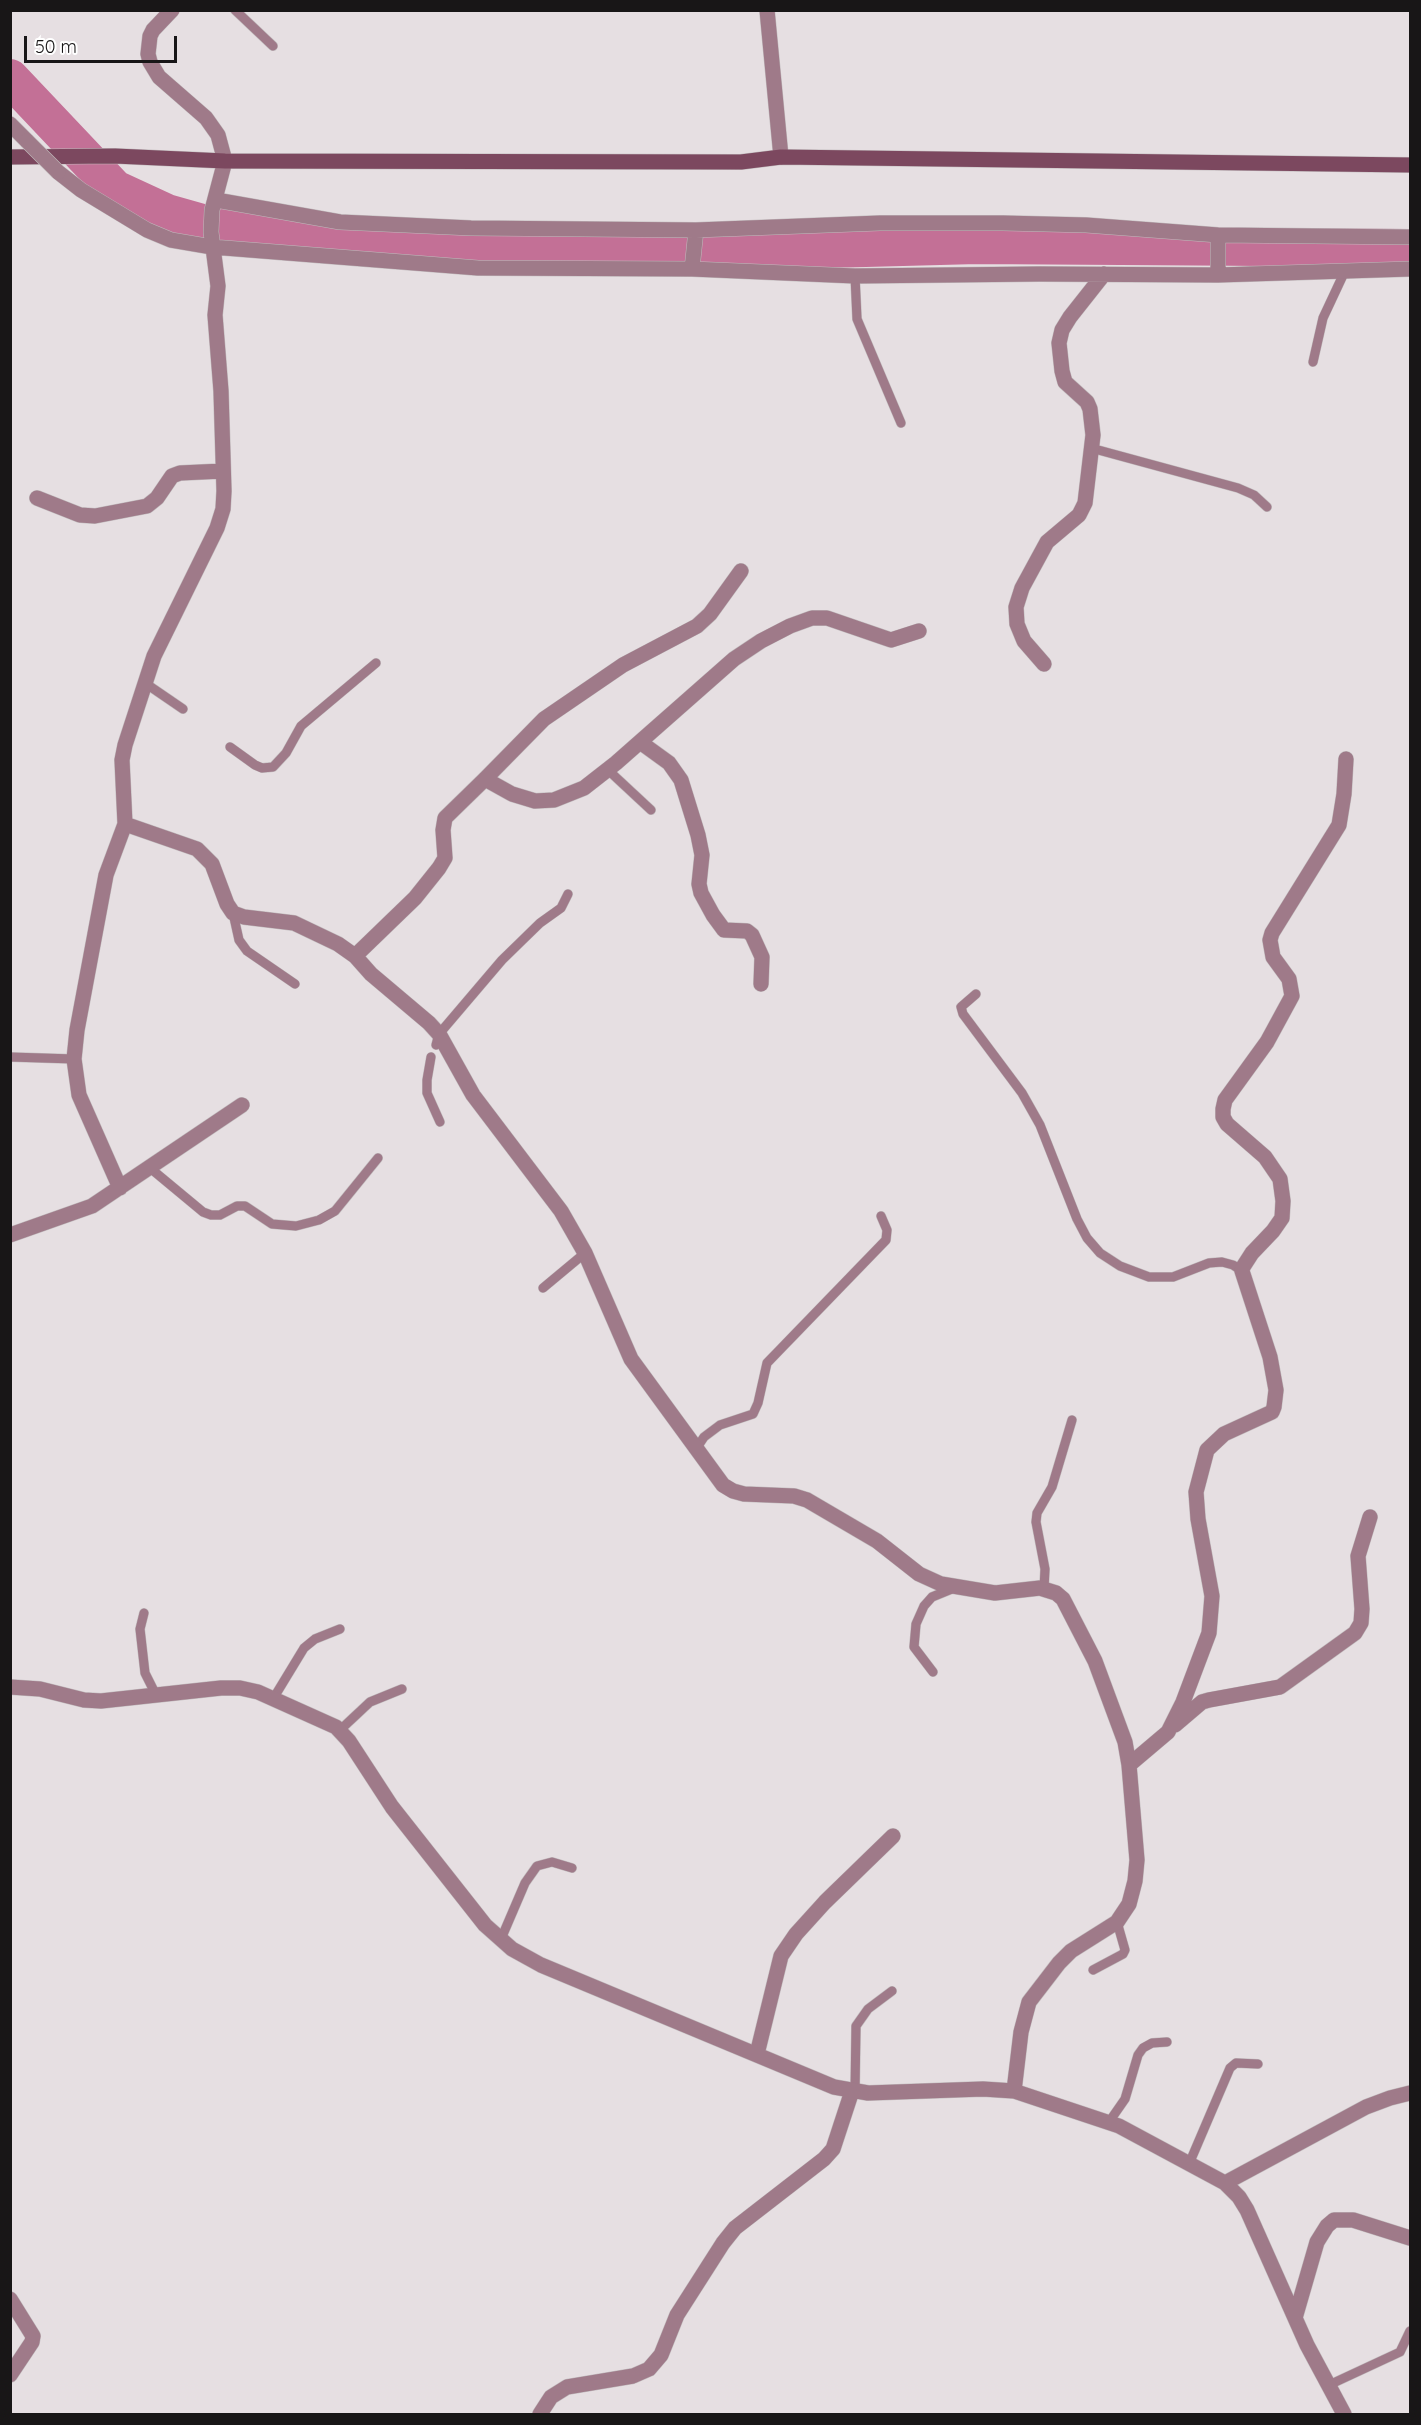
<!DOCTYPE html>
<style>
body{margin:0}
#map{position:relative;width:1421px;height:2425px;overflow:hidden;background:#e6dfe2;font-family:Quicksand,sans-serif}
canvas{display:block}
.frame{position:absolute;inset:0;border:12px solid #181617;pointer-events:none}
.scale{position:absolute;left:24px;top:36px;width:153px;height:27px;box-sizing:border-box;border:3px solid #181617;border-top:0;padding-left:8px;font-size:18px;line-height:21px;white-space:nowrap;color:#181617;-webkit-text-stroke:4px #fff;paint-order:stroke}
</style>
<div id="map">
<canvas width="1421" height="2425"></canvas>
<div class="frame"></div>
<div class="scale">50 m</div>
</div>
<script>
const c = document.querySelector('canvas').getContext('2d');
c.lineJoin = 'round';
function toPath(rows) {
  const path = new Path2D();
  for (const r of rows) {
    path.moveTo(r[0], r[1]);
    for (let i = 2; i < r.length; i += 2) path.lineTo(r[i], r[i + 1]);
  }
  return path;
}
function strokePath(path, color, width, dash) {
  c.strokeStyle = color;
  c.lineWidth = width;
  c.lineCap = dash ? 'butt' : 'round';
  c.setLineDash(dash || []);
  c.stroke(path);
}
strokePath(toPath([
 [10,78,115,189,167,213,213,226,470,253,754,251,977,245,1410,248]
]), '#c37096', 38);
const lane = toPath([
 [235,10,273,46],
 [855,276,857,319,901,423],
 [1313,362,1323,318,1345,271],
 [1091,448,1238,488,1254,495,1267,507],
 [145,683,183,709],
 [230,747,255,765,262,768,273,767,286,753,301,726,376,663],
 [608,770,651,810],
 [233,913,239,940,247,951,295,984],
 [976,994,961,1007,963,1014,1022,1093,1040,1125,1077,1219,1087,1238,1100,1253,1120,1266,1149,1277,1173,1277,1209,1263,1222,1262,1233,1265,1242,1271],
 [436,1045,439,1034,502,960,540,923,561,908,568,894],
 [10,1057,74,1059],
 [431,1057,427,1080,427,1093,440,1122],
 [150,1168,203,1212,211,1215,220,1215,237,1206,245,1206,272,1224,296,1226,319,1220,335,1211,378,1158],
 [543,1288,585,1253],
 [696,1449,704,1437,720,1425,753,1414,758,1403,767,1363,886,1240,887,1230,881,1216],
 [1044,1589,1045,1569,1036,1522,1037,1513,1052,1487,1072,1420],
 [144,1613,140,1629,145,1673,156,1695],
 [933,1672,914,1647,916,1624,924,1606,932,1597,954,1588],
 [273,1699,304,1648,315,1639,340,1629],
 [339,1731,370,1702,402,1689],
 [501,1939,525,1883,537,1866,552,1862,572,1868],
 [1093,1970,1123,1954,1125,1950,1117,1922],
 [855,2092,856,2026,868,2009,892,1991],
 [1109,2122,1125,2099,1138,2055,1143,2048,1152,2043,1167,2042],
 [1189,2164,1230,2068,1236,2063,1258,2064],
 [1329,2385,1400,2352,1410,2331]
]);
const street = toPath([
 [767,10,781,157],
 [10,124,27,141],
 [58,172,81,190,147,230,171,240,212,247,478,268,692,269,855,276,1039,274,1218,275,1410,269],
 [216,200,340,222,471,228,696,230,880,223,1003,223,1086,225,1218,235,1410,237],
 [1218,235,1218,275],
 [692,269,696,230],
 [37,498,80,515,95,516,147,506,157,498,172,476,180,473,223,471],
 [1044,664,1024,641,1017,624,1016,607,1022,588,1047,542,1079,515,1085,503,1093,435,1090,409,1087,402,1065,382,1062,371,1059,343,1062,330,1070,317,1104,274],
 [640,742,669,763,681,780,698,835,702,855,699,884,701,893,713,915,724,930,747,931,752,935,762,957,761,984],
 [485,779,512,794,535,801,554,800,584,788,616,763,734,659,761,641,790,626,812,618,827,618,891,640,919,631],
 [125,824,197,849,212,864,227,904,233,913,244,917,294,923,338,944,355,956,371,974,429,1023,439,1034,473,1095,561,1211,585,1253,631,1359,723,1485,733,1491,744,1494,794,1496,807,1500,877,1541,919,1574,941,1584,995,1593,1040,1588,1056,1593,1063,1599,1095,1661,1125,1742,1129,1765,1137,1860,1135,1881,1129,1904,1117,1922,1071,1951,1059,1963,1029,2002,1021,2032,1014,2091],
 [355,956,415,898,439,868,445,858,443,830,445,818,485,779,544,719,623,665,697,626,710,614,741,571],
 [120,1188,79,1095,74,1059,77,1030,106,875,125,824,122,760,125,745,154,656,217,528,223,509,224,491,221,391,215,315,218,286,211,232,212,210,225,161,218,135,206,118,159,77,150,62,148,54,150,36,153,30,172,10],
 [10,1235,92,1206,242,1105],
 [10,1687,40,1689,84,1700,101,1701,221,1688,240,1688,258,1692,336,1727,349,1741,392,1807,485,1925,512,1949,541,1965,834,2087,868,2093,983,2089,1014,2091,1119,2126,1225,2183,1239,2197,1247,2210,1307,2345,1344,2414],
 [1175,1725,1202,1702,1209,1700,1280,1687,1355,1633,1361,1623,1362,1609,1358,1556,1370,1517],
 [1129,1765,1168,1732,1183,1702,1209,1633,1212,1596,1198,1519,1196,1492,1207,1450,1224,1434,1272,1412,1274,1407,1276,1390,1270,1357,1242,1271,1243,1267,1252,1253,1273,1231,1282,1218,1283,1201,1280,1179,1265,1157,1227,1124,1223,1117,1223,1109,1225,1100,1267,1042,1292,996,1289,979,1273,957,1270,940,1272,933,1339,825,1344,794,1346,759],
 [757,2054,781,1956,796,1934,825,1902,893,1836],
 [1225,2183,1366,2107,1390,2098,1410,2093],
 [10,2299,33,2336,32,2342,10,2375],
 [1295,2318,1317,2242,1327,2226,1334,2220,1353,2220,1410,2238],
 [540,2414,551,2397,567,2387,633,2376,649,2369,661,2355,677,2315,723,2243,735,2228,824,2159,833,2149,852,2091]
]);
const secondary = toPath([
 [10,157,115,156,225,161,741,162,781,157,1410,165]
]);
strokePath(lane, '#c1bbbd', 10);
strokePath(street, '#c1bbbd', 16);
strokePath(secondary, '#c1bbbd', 16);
strokePath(lane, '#9f7a89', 9);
strokePath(street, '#9f7a89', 15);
strokePath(secondary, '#7c485f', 15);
const streetBridge = toPath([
 [27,141,58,172]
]);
strokePath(streetBridge, '#c1bbbd', 16, []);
strokePath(streetBridge, '#9f7a89', 15);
</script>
